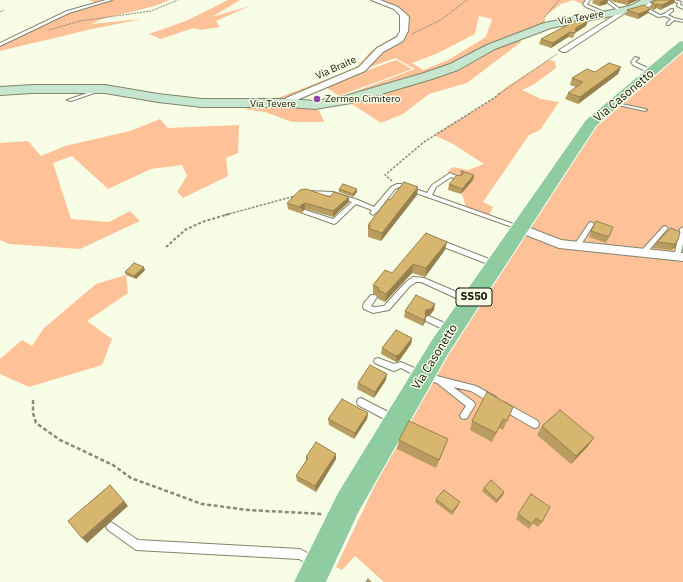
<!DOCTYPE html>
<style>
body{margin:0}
canvas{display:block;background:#f8fee5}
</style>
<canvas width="683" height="582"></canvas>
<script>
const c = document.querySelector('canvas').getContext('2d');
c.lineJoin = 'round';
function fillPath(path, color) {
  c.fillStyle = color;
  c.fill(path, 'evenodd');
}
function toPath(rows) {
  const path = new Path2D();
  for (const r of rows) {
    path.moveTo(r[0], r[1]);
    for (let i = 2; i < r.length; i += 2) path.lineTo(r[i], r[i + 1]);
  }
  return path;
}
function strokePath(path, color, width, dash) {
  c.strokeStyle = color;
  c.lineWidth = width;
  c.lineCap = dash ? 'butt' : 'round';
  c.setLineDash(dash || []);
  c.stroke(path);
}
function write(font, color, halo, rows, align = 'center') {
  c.font = font + ' "IBM Plex Sans",sans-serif';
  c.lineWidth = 3;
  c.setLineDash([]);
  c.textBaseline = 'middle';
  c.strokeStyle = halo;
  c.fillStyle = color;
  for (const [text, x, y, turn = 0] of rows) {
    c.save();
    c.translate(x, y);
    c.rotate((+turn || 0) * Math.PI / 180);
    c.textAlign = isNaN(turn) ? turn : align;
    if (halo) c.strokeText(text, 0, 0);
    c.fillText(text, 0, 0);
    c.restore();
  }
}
fillPath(toPath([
 [88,0,169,0,155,6,102,19,91,24,142,19,92,29,0,51,0,45,58,17,100,4],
 [228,0,240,0,212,17,250,6,216,21,220,27,201,30,193,28,161,39,149,34,188,20],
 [374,0,586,0,582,4,573,0,561,4,545,16,545,22,548,25,519,37,521,42,467,83,429,94,403,114,381,123,341,97,415,69,395,58,284,99,319,110,324,122,292,122,265,112,243,109,270,105,275,99,356,68,372,50,382,49,394,43,404,30,400,11],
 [479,16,492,19,486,37,448,60,423,70,412,63,436,54,475,34],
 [683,50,683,582,384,582,355,556,342,570,336,567,387,460,434,373,593,125],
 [396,60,412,69,339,96,324,86],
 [548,60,555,61,556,68,533,85,522,90,541,99,559,102,540,130,529,135,483,202,493,207,489,217,466,208,462,193,472,180,458,178,447,172,453,167,468,170,484,164,453,144,434,135,494,98,505,88],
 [160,119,168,128,239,125,238,153,226,158,228,176,183,198,177,192,187,176,182,165,151,169,108,189,72,156,53,163,71,219,109,222,130,211,140,221,80,249,9,244,0,240,0,143,28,141,41,156,65,146,130,131],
 [126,275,128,293,87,321,112,339,102,365,29,387,0,374,0,359,22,340,32,346,44,328,96,284]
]), '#ffc198');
const lane = toPath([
 [106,0,112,0,69,13,0,46,0,43,67,11,106,0],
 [586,0,590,0,587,4,588,5,609,14,606,15,586,7,583,4,586,0],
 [604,0,608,0,623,11,620,12,604,0],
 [670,0,675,0,681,2,680,5,683,6,683,9,677,6,678,3,670,0],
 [645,1,653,4,647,8,660,15,664,14,671,9,673,9,673,11,668,15,674,18,683,20,683,22,674,20,669,25,667,25,667,23,671,19,665,16,658,17,643,9,643,7,648,4,644,3,645,1],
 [635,57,639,58,635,62,637,63,654,71,654,73,650,73,633,65,631,62,635,57],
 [99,89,103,90,71,101,67,100,99,89],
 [612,102,645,109,647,110,645,111,614,104,612,103,612,102],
 [450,173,461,178,458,180,451,177,436,187,432,195,522,227,523,228,522,229,518,229,399,187,395,189,378,211,373,215,370,213,372,210,356,204,336,223,334,224,303,213,302,212,305,210,333,219,352,202,333,196,309,194,307,193,307,191,333,192,358,200,374,207,391,187,397,184,401,184,427,193,432,185,450,173],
 [591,222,594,224,579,248,575,248,574,246,575,244,589,223,591,222],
 [665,226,668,228,667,229,644,256,640,256,639,254,640,252,663,227,665,226],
 [683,227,683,244,680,257,677,259,674,257,680,229,683,227],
 [436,240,440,240,497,262,498,264,495,266,493,266,436,244,435,242,436,240],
 [413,277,415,277,424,278,473,299,474,301,473,303,467,303,421,282,416,282,410,286,389,310,373,313,364,309,363,307,364,303,371,295,375,295,377,297,371,306,374,307,384,306,406,282,413,277],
 [429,316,453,327,454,329,453,331,447,331,426,321,425,319,426,317,429,316],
 [378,358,394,364,401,362,425,373,476,386,496,397,497,400,496,403,493,404,471,391,453,387,474,402,475,405,467,418,464,419,461,418,460,415,466,406,437,383,420,378,401,368,394,371,391,370,375,363,374,361,375,359,378,358],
 [361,398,396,416,397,419,396,422,393,423,390,422,358,405,357,402,358,399,361,398],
 [504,402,538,421,539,424,538,427,535,428,532,427,501,409,500,406,501,403,504,402],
 [111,522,138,540,300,549,318,559,319,563,318,567,314,568,299,559,136,550,108,530,106,527,108,524,111,522]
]);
const street = toPath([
 [371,0,380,0,398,7,405,13,409,17,408,31,403,41,383,52,365,71,292,102,290,105,284,105,283,103,286,98,359,67,377,48,397,37,400,31,400,15,394,9,371,0],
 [626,8,628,9,628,11,566,52,563,52,559,50,626,8],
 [520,224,561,240,683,253,683,261,559,248,516,231,514,228,516,225,520,224]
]);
const secondary = toPath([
 [641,0,653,0,640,9,622,14,551,28,495,49,458,70,432,79,351,103,315,109,289,107,202,107,158,102,105,93,33,93,0,95,0,87,33,85,105,85,158,94,202,99,289,99,315,101,345,96,424,73,450,64,487,45,544,23,617,9,632,5,641,0]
]);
const primary = toPath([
 [683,41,683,51,596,126,575,158,448,354,358,513,326,582,294,582,338,493,432,340,586,120,679,42,683,41]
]);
strokePath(lane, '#7f8569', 2);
strokePath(street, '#7f8569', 2);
strokePath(secondary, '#7f8569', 2);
strokePath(primary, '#fff', 2);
strokePath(toPath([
 [0,12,4,10],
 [545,17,559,0],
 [49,30,80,21,151,11,178,0],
 [412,34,441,20,467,0],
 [499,94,557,54]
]), '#868a78', 1, [2, 1]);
strokePath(toPath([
 [392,181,385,175,424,142,494,98,500,93],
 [225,215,295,196]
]), '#868a78', 1.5, [2.5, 1.5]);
strokePath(toPath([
 [166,247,185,230,202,222,229,214]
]), '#868a78', 2, [3, 2]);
strokePath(toPath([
 [33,400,33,413,36,423,60,440,113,465,131,478,202,504,248,510,323,514]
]), '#868a78', 2.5, [4, 2.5]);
fillPath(lane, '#fff');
fillPath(street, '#fff');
fillPath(secondary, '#c7e6cf');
fillPath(primary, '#8fcda0');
fillPath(toPath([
 [593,0,608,0,607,4,599,6,592,3],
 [610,0,638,0,627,5,614,2],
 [653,0,675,0,674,3,660,10,656,8,654,10,650,8],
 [627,10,648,13,638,19,625,15],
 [588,21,586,26,575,33,573,38,568,37,551,48,539,44,541,39],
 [621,67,618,74,578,104,565,99,568,93,576,87,570,85,572,78,595,72],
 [461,171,474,175,473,180,461,194,448,190,449,184,460,175],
 [418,187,417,195,381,241,368,237,368,225,390,200],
 [339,189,357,189,357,192,353,197,339,192],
 [300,190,349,202,333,217,305,209,302,211,302,214,288,209,287,203],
 [591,231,609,237,606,243,589,237],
 [678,240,675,247,671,250,653,248,657,242],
 [445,250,425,277,412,273,385,302,378,299,378,296,373,294,373,285,392,273],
 [145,270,136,279,126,275,125,272],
 [434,310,430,315,426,316,425,322,423,326,404,317,405,311],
 [412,338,411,344,399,361,396,362,381,354,382,348],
 [386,380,374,398,357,389,358,383],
 [513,407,503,430,499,428,492,442,470,430,472,421],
 [368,413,367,419,354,439,329,425,328,419],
 [542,426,588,446,571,464,537,435],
 [399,440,445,447,436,468,397,449],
 [306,457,336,459,316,492,297,481,296,476,306,461],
 [484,488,504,492,503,495,496,503,482,491],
 [531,494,542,522,538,527,533,523,529,529,516,519],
 [436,499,459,505,452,515,435,502]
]), '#b99d60');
fillPath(toPath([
 [605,0,608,0,607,4,599,6,601,1],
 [629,0,638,0,627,5],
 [672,0,675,0,674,3,660,10,662,5],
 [658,4,656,8,654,10,656,5],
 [650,9,648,13,638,19,639,14],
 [588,21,586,26,575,33,576,28],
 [570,32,568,37,551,48,553,43],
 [621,67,618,74,578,104,580,97],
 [474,175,473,180,461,194,462,189],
 [418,187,417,195,381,241,382,233],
 [357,189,357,192,353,197,353,194],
 [349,197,349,202,333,217,333,211],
 [305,203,305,209,302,211,302,208,300,206],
 [678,240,675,247,671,250,675,244],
 [447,242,445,250,425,277,426,268],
 [413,264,412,273,385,302,386,294],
 [144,267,145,270,136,279,134,276],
 [435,304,434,310,430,315,425,316,424,320,426,310],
 [426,316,425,322,423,326,424,320],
 [412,338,411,344,399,361,396,362,396,356],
 [387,374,386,380,374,398,375,392],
 [368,413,367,419,354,439,355,433],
 [594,438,588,446,571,464,576,456],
 [336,454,336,459,316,492,315,486],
 [504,492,503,495,496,503,497,500],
 [124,501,128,506,87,543,82,538]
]), '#96804e');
const building = toPath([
 [656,0,672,0,662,5,658,4,656,5,652,3,656,0],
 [644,5,650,9,639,14,627,10,644,5],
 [586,18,588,21,576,28,575,33,570,32,553,43,541,39,577,20,586,18],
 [609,63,621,67,580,97,568,93,583,82,572,78,587,69,595,72,609,63],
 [461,171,474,175,462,189,449,184,457,175,460,176,463,174,463,172,461,171],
 [404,182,418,187,382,233,368,228,371,226,368,225,388,199,390,200,404,182],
 [343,184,357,189,353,194,339,189,343,184],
 [306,189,330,197,334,192,349,197,333,211,305,203,300,206,302,208,287,203,300,190,306,189],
 [596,221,613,227,609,237,591,231,596,221],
 [671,228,680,232,678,240,675,244,657,242,671,228],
 [426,233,447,242,426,268,413,264,386,294,378,290,379,288,373,285,385,270,392,273,426,233],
 [134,263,144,267,134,276,125,272,134,263],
 [416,295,435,304,431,309,426,310,425,313,426,316,424,320,405,311,416,295],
 [396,330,412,338,399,355,396,356,382,348,396,330],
 [370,365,387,374,375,392,358,383,370,365],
 [487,392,513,407,507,421,503,419,496,433,472,421,487,392],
 [342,399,368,413,355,433,328,419,342,399],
 [560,410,594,438,576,456,542,426,560,410],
 [409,421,448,439,439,460,399,440,409,421],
 [316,442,336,454,315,486,296,476,308,458,306,457,316,442],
 [491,480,504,492,497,500,484,488,491,480],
 [110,485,124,501,82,538,68,521,110,485],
 [444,490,460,502,452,512,436,499,444,490],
 [531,494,550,507,542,522,536,518,532,524,518,514,531,494],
 [368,579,371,582,366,582,368,579]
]);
fillPath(building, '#d7b770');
strokePath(building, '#96804e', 1);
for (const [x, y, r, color] of [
 [317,99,4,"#9640ac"]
]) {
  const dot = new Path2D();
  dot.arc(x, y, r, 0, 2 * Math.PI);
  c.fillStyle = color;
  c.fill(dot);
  strokePath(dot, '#f8fee5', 1.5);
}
write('10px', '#13150a', '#f8fee5', [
 ["Via Tevere",581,18,-10],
 ["Via Braite",336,68,-24],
 ["Via Tevere",273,104]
]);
write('10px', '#13150a', '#f8fee5', [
 ["Zermen Cimitero",325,99]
], 'left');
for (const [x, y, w] of [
 [474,297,36]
]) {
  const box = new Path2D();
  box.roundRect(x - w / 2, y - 9, w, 18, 3);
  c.fillStyle = '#f8fee5';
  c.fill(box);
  strokePath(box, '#13150a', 1);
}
write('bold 11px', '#13150a', null, [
 ["SS50",474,297]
]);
write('12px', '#13150a', '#f8fee5', [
 ["Via Casonetto",624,96,-40],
 ["Via Casonetto",435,357,-58]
]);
</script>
